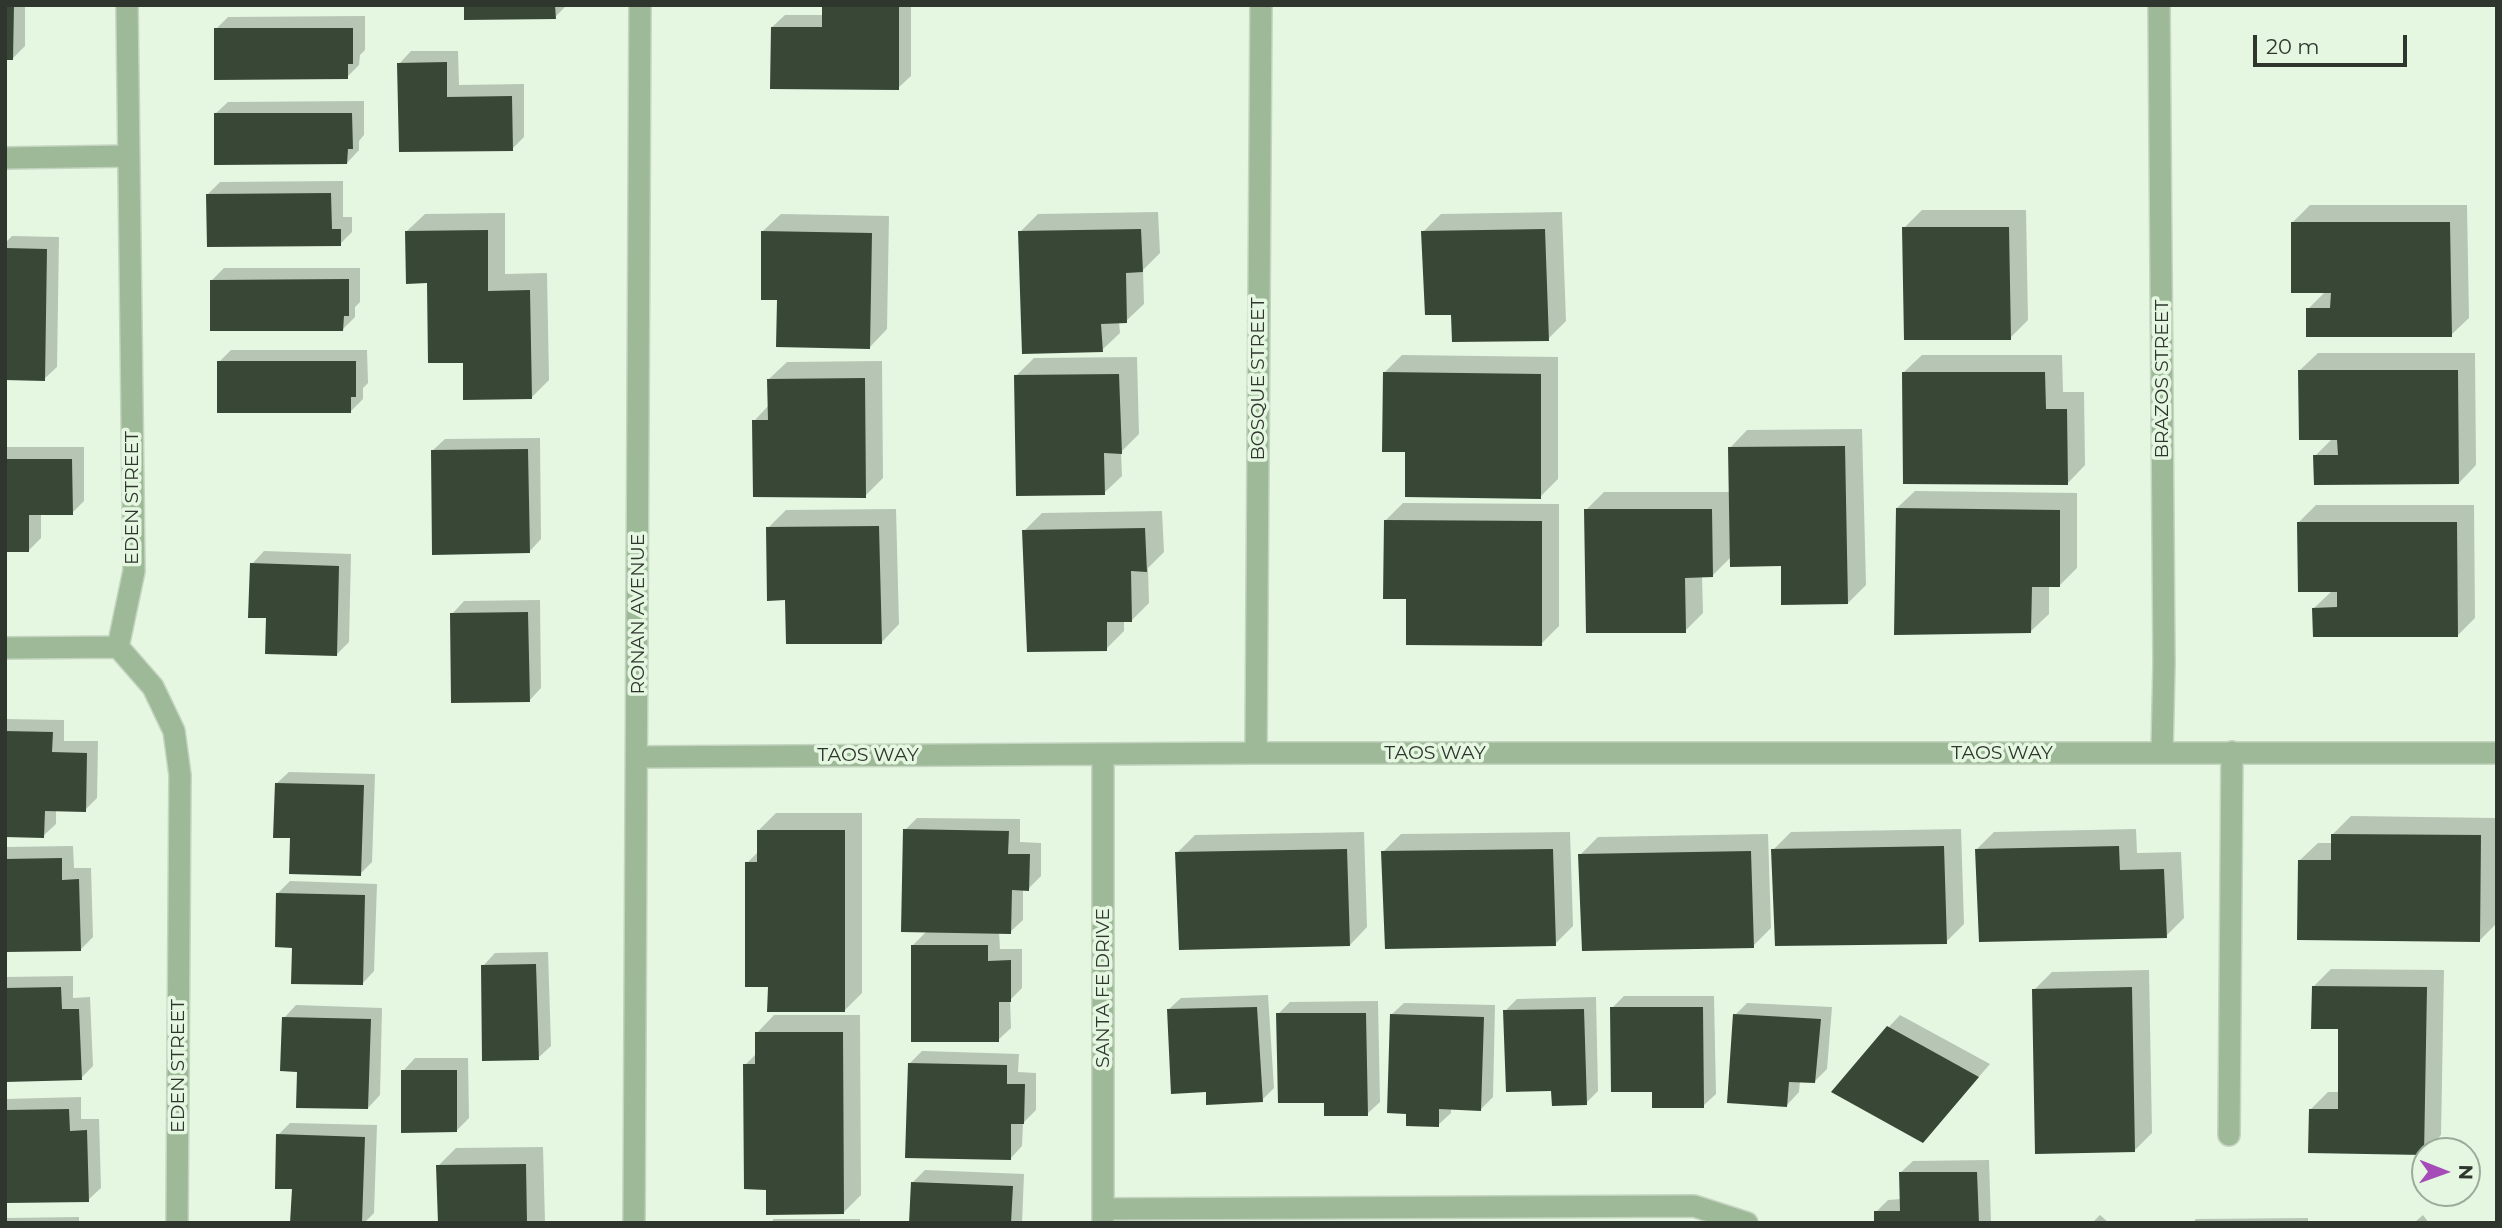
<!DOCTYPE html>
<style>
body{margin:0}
#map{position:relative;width:2502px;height:1228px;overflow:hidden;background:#e5f7e1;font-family:Montserrat,sans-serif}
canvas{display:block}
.frame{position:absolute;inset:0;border:7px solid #2f362e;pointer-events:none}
.north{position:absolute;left:2411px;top:1137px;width:70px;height:70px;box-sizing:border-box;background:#e5f7e1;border:2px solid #9caa99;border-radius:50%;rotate:91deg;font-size:19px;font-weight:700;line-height:28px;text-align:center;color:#2f362e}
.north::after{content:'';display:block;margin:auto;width:24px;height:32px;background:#a54cb8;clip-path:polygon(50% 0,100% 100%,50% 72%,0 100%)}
.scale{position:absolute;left:2253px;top:35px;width:154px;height:32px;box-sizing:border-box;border:4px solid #2f362e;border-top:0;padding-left:9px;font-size:21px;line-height:24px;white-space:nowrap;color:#2f362e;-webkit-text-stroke:5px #e5f7e1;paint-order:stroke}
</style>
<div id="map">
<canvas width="2502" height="1228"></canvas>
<div class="frame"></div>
<div class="north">N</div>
<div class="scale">20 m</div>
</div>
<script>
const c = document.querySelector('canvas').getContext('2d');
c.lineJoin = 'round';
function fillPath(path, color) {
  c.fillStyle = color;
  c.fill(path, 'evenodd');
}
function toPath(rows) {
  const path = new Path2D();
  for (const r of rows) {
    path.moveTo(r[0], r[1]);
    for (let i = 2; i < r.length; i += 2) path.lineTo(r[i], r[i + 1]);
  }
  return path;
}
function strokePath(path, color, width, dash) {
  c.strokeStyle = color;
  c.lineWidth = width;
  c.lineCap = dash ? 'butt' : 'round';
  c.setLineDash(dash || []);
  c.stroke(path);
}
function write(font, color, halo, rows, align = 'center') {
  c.font = font + ' Montserrat,sans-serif';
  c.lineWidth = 7;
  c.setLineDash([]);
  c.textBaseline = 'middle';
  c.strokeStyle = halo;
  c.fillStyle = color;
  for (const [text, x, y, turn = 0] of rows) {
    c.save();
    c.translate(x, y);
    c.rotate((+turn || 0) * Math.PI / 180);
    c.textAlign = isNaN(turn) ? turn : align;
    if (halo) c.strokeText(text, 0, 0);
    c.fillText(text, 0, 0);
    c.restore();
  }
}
fillPath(toPath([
 [5,5,25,5,25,46,12,59],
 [465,5,567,5,555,17],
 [824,5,911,5,911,76,898,88,772,27,785,15,824,15],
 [365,16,365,50,360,55,359,65,347,77,216,29,228,17],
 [411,51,458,51,459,85,524,84,524,137,512,149,399,64],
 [364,101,364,135,359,141,359,150,347,163,215,114,228,102],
 [343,181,343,217,352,217,352,232,340,244,208,194,220,182],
 [2310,205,2467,205,2469,318,2451,335,2308,309,2326,291,2292,223],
 [1922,210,2026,210,2028,320,2010,338,1904,228],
 [1158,212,1160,253,1143,270,1144,304,1126,321,1119,322,1120,333,1102,350,1020,232,1038,214],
 [1562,212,1566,321,1548,339,1452,313,1423,232,1441,214],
 [505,213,505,274,547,273,549,380,531,398,465,361,407,231,425,214],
 [781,214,889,216,887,329,870,347,779,299,763,231],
 [12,236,59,237,57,367,44,379,5,379,5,243],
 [224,268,360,268,360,302,355,307,355,317,343,329,212,280],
 [231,350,367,350,368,383,363,388,363,399,351,411,219,362],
 [2318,353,2475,353,2476,465,2459,483,2315,456,2333,438,2300,370],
 [1402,355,1558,357,1558,479,1540,497,1384,373],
 [1922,355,2062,355,2063,392,2084,392,2085,465,2068,483,1904,372],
 [1137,357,1139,434,1121,452,1122,476,1104,493,1016,376,1034,358],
 [882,361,883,478,865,496,754,421,769,405,769,379,787,362],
 [1862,429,1866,585,1848,603,1782,564,1732,556,1712,576,1702,576,1703,613,1685,631,1586,510,1604,492,1730,492,1730,448,1747,430],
 [540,438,541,539,529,552,432,451,445,439],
 [5,447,84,447,84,501,72,513,41,513,41,538,29,550,5,550],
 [1915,491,2077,493,2077,568,2059,586,2049,586,2049,614,2031,631,1897,508],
 [1403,503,1559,504,1559,626,1541,644,1408,598,1385,521],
 [2316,505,2474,505,2475,618,2458,635,2314,608,2332,591,2298,523],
 [896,509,899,624,882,642,768,528,786,510],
 [1162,511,1164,552,1148,568,1149,603,1132,620,1124,620,1124,631,1106,649,1024,531,1042,513],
 [264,551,351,554,349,642,336,655,267,616,252,564],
 [540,600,541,688,529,701,452,614,464,601],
 [5,719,64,720,64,741,98,741,97,798,85,810,56,809,56,824,43,836,5,835],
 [289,772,375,774,372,862,360,874,292,837,276,784],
 [776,813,862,813,862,993,844,1011,769,985,747,863,759,851,758,831],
 [2351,816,2497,818,2497,923,2480,940,2300,860,2318,843,2333,843,2333,834],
 [917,818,1020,819,1020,842,1041,843,1041,876,1028,889,1023,889,1023,920,1010,932,999,932,1000,949,1022,949,1022,988,1010,1000,1011,1028,998,1040,912,946,927,931,905,830],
 [1961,829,1964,924,1946,942,1773,850,1791,832],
 [2136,829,2137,853,2181,852,2184,918,2166,936,1976,850,1994,832],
 [1364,832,1367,927,1350,945,1177,853,1195,835],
 [1570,832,1573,926,1555,944,1383,852,1401,834],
 [1768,834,1771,928,1753,946,1580,855,1598,837],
 [73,846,74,868,91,868,93,937,81,949,5,951,5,847],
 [290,881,377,884,374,971,362,984,294,946,278,893],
 [548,952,551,1046,538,1058,483,966,495,953],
 [2331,969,2444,970,2441,1135,2424,1153,2310,1110,2328,1092,2340,1092,2340,1027,2313,987],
 [2149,970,2152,1133,2134,1151,2034,990,2052,972],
 [73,976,73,998,90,997,93,1066,81,1078,5,1080,5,977],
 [1268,995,1274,1088,1262,1100,1207,1090,1168,1010,1181,998],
 [1624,996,1714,996,1716,1094,1703,1106,1654,1090,1612,1008],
 [1596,997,1598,1091,1586,1103,1505,1011,1517,999],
 [1378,1001,1380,1102,1367,1114,1325,1102,1278,1014,1290,1002],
 [1404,1003,1495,1005,1493,1097,1481,1109,1451,1108,1451,1113,1438,1125,1408,1112,1391,1015],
 [1747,1003,1832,1007,1827,1069,1815,1081,1800,1081,1799,1092,1787,1105,1735,1015],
 [296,1005,382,1008,380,1095,368,1108,299,1070,284,1018],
 [774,1015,860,1015,861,1195,843,1213,767,1188,745,1065,757,1053,757,1033],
 [1900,1015,1990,1064,1923,1141,1888,1028],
 [922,1051,1019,1054,1018,1072,1036,1073,1036,1110,1023,1123,1022,1146,1010,1159,909,1064],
 [415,1058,468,1058,469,1118,457,1130,403,1071],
 [81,1097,81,1119,99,1119,101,1188,88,1200,5,1202,5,1099],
 [290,1123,377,1125,374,1213,364,1223,292,1223,293,1187,278,1135],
 [543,1147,545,1223,439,1223,438,1166,456,1148],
 [1989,1160,1991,1223,1876,1223,1876,1212,1888,1200,1901,1199,1900,1173,1913,1161],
 [925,1170,1024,1174,1022,1223,911,1223,912,1183],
 [2100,1215,2109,1223,2092,1223],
 [2423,1215,2429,1223,2414,1223],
 [79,1217,79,1223,5,1223,5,1218],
 [2308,1218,2308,1223,2192,1223,2196,1219],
 [774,1219,860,1219,860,1223,770,1223]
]), '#0003');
fillPath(toPath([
 [5,5,14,5,13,60,5,60],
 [464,5,555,5,556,19,464,20],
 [822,5,899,5,899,90,770,89,771,27,822,27],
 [214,28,353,28,353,64,348,64,348,79,214,80],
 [447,62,447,97,512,96,513,151,399,152,397,63],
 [214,113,352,113,353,149,348,149,347,164,214,165],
 [331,193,332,229,341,229,341,246,207,247,206,194],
 [2291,222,2450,222,2452,337,2306,337,2306,308,2330,308,2331,293,2291,293],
 [1902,227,2009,227,2011,340,1904,340],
 [1141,229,1143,272,1126,273,1127,323,1101,324,1103,352,1022,354,1018,231],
 [1545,229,1549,341,1452,342,1451,315,1425,315,1421,231],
 [488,230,488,291,530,290,532,399,463,400,463,363,428,363,427,283,406,284,405,231],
 [761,231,872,233,870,349,776,347,777,300,761,300],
 [5,248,47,249,45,381,5,380],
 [349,279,349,316,344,316,343,331,210,331,210,280],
 [217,361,356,361,356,397,351,397,351,413,217,413],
 [2298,370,2458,370,2459,484,2314,485,2313,455,2338,455,2337,440,2299,440],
 [1383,372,1541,374,1541,499,1405,497,1405,452,1382,452],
 [1902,372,2045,372,2046,409,2067,409,2068,485,1903,484],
 [1119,374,1122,454,1104,453,1105,495,1016,496,1014,375],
 [865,378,866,498,753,497,752,420,768,420,767,379],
 [1845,446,1848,604,1781,605,1781,566,1730,567,1728,447],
 [528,449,530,553,432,555,431,450],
 [5,459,72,459,73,515,29,515,29,552,5,552],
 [1896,508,2060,510,2060,587,2032,587,2031,633,1894,635],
 [1584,509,1712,509,1713,577,1685,578,1686,633,1586,633],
 [1384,520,1542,521,1542,646,1406,645,1406,599,1383,599],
 [2297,522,2457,522,2458,637,2313,637,2312,608,2337,607,2337,592,2298,592],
 [879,526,882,644,786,644,785,600,767,601,766,527],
 [1145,528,1147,572,1131,571,1132,622,1107,622,1107,651,1027,652,1022,530],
 [250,563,339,566,337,656,265,654,266,618,248,618],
 [528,612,530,702,451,703,450,613],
 [5,731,53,732,52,752,87,753,86,812,45,811,44,838,5,837],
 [275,783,364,785,361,876,289,874,290,838,273,838],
 [903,829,1009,831,1008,854,1030,854,1029,891,1012,890,1011,934,901,932],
 [757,830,845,830,845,1012,767,1012,768,987,745,987,745,862,757,862],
 [2331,834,2481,835,2480,942,2297,940,2298,860,2331,860],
 [1944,846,1947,944,1775,946,1771,849],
 [2119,846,2120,870,2164,869,2167,938,1979,942,1975,849],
 [1347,849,1350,946,1179,950,1175,852],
 [1553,849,1556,946,1385,949,1381,851],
 [1751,851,1754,948,1582,951,1578,854],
 [62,858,62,880,79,879,81,951,5,952,5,859],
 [276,893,365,895,363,985,291,984,292,948,275,947],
 [911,945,988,945,988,961,1011,960,1011,1002,999,1002,999,1042,911,1042],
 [536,964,539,1060,482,1061,481,965],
 [2312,986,2427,987,2424,1155,2308,1153,2309,1109,2338,1109,2338,1029,2311,1029],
 [61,987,62,1009,79,1009,82,1080,5,1082,5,988],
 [2132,987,2135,1152,2035,1154,2032,989],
 [1257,1007,1263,1102,1206,1105,1206,1092,1171,1094,1167,1009],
 [1610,1007,1703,1007,1704,1108,1652,1108,1652,1092,1611,1092],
 [1584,1009,1587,1105,1552,1106,1551,1091,1506,1092,1503,1010],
 [1276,1013,1366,1013,1368,1116,1324,1116,1324,1103,1278,1103],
 [1390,1014,1484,1017,1481,1111,1439,1109,1439,1127,1406,1126,1406,1114,1387,1113],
 [1733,1014,1821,1019,1815,1083,1789,1082,1787,1107,1727,1103],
 [282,1017,371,1019,368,1109,296,1108,297,1072,280,1071],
 [1887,1026,1979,1077,1923,1143,1831,1092],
 [755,1032,843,1032,844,1214,766,1215,766,1190,744,1189,743,1064,755,1064],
 [908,1063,1007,1065,1007,1084,1025,1084,1024,1124,1011,1124,1011,1160,905,1158],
 [401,1070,457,1070,457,1132,401,1133],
 [69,1109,70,1131,87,1130,89,1202,5,1203,5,1110],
 [276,1134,365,1137,362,1223,290,1223,292,1189,275,1189],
 [526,1164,527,1223,438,1223,436,1165],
 [1899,1172,1977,1172,1979,1223,1874,1223,1874,1211,1900,1211],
 [911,1182,1013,1186,1011,1223,909,1223]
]), '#384736');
const minor = toPath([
 [127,5,134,571,118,647,153,687,174,731,180,775,177,1223],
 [2159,5,2164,664,2162,753],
 [5,158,128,156],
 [5,648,118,647],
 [1256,753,1261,5],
 [638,757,1256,753,2497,753],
 [2229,1135,2232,752],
 [1103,1209,1694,1206,1747,1223],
 [634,1223,640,5],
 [1103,1223,1103,754]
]);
strokePath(minor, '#c4d4c1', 24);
strokePath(minor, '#9db997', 21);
write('19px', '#2f362e', '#e5f7e1', [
 ["BOSQUE STREET",1258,379,-90],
 ["BRAZOS STREET",2162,379,-90],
 ["EDEN STREET",132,498,-90],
 ["RONAN AVENUE",638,614,-90],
 ["TAOS WAY",1435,753],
 ["TAOS WAY",2002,753],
 ["TAOS WAY",868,755],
 ["SANTA FE DRIVE",1103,988,-90],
 ["EDEN STREET",178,1066,-90]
]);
</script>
